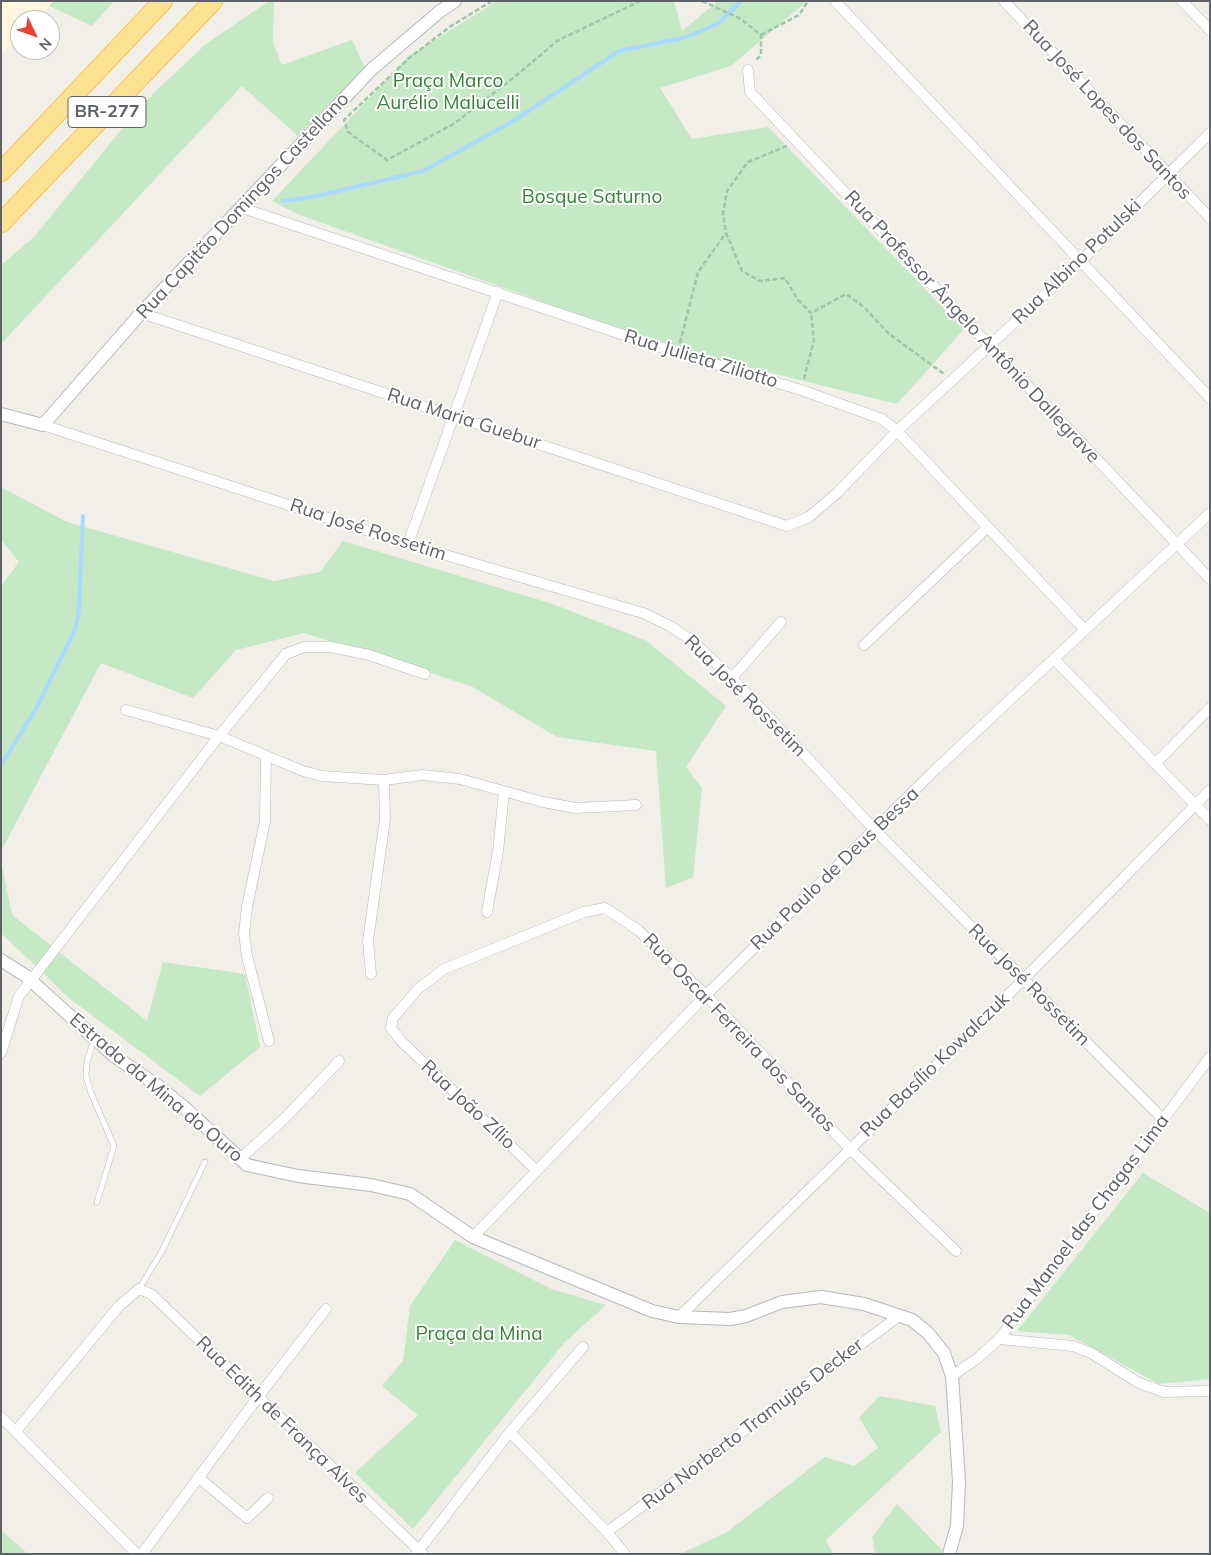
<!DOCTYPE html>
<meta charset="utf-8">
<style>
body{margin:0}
#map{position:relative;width:1211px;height:1555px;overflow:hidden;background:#f1efe8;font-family:Mulish,sans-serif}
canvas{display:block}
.frame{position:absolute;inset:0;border:2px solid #5f6368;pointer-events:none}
.north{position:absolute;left:10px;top:10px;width:50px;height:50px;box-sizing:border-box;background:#fff;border:1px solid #bfc1c3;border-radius:50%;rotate:132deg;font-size:14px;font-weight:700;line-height:20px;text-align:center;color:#5f6368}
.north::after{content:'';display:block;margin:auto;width:18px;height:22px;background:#ea4335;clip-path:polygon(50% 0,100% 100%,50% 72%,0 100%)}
</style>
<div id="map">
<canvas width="1211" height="1555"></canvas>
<div class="frame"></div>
<div class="north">N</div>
</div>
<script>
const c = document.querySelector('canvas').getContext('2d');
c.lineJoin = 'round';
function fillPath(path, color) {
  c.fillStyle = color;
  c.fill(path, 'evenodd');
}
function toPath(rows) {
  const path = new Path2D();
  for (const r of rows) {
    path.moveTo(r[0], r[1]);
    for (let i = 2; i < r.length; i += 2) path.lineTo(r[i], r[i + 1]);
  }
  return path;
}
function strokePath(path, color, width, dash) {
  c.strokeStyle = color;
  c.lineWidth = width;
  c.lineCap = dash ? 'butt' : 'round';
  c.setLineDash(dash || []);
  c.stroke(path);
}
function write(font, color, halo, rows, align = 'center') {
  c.font = font + ' Mulish,sans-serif';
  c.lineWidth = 4;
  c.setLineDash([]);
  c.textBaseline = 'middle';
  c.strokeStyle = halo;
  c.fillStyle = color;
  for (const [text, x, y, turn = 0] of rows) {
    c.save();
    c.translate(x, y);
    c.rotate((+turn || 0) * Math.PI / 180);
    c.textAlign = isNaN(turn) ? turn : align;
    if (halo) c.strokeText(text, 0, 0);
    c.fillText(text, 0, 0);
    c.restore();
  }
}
fillPath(toPath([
 [1,1,54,1,36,20,20,20,20,36,1,56]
]), '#fef7e0');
fillPath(toPath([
 [54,1,114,1,92,26,49,6],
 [269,1,274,1,273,43,282,65,352,40,365,68,298,136,242,86,1,344,1,265,34,237,142,104,206,44],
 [497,1,674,1,682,31,718,1,807,1,731,66,660,88,692,139,768,127,964,329,897,404,678,350,297,214,272,201,409,56],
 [1,487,67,522,274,581,320,572,343,541,553,604,647,641,726,706,686,767,702,788,693,877,666,888,656,751,557,737,471,686,304,633,236,650,193,698,101,663,1,851,1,586,19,562,1,540],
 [1,861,12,915,147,1021,163,962,245,974,260,1047,200,1096,69,998,1,933],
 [1143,1173,1210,1213,1210,1379,1159,1384,1069,1335,1017,1331],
 [455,1240,551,1289,606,1305,565,1342,413,1529,355,1473,418,1415,382,1386,403,1361,410,1306],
 [879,1396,935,1406,941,1432,826,1540,833,1554,680,1554,727,1532,825,1457,854,1466,878,1448,859,1418],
 [897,1504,943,1551,940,1554,875,1554,872,1537],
 [1,1530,28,1554,1,1554]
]), '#c5e8c5');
strokePath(toPath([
 [283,201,312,197,423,171,515,120,619,51,687,37,719,23,741,1],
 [1,765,36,709,75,630,79,609,83,516]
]), '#aadaff', 4);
const service = toPath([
 [94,1039,87,1062,86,1076,91,1093,114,1146,97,1202],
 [139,1289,162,1251,205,1162]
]);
const minor = toPath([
 [835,1,1210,398],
 [1004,1,1210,218],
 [1182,1,1210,30],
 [748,70,750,92,1210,579],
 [242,208,675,352,801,390,882,419,897,431,1085,630],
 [141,313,787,526,809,517,837,493,897,431,1080,262,1210,133],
 [43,425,408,544,643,613,670,626,691,640,732,678,876,831,1163,1119],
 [408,544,498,292],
 [864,645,988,527],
 [1054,659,1210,820],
 [732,678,781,622],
 [126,710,219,736,303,771,322,776,384,780,422,775,460,779,543,802,576,808,636,805],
 [266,756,265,821,247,907,244,933,247,956,269,1041],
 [1155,764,1210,708],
 [487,912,498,851,504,792],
 [371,974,368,941,385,819,384,780],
 [1,1053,19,996,219,736,286,654,304,647,331,647,369,655,425,674],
 [241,1158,284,1119,339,1061],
 [535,1169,401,1041,391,1028,393,1018,418,989,444,969,584,912,605,908,638,930,706,995,850,1149,956,1251],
 [473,1237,706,995,936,769,1210,513],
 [679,1317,1023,980,1210,790],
 [999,1339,1073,1346,1091,1353,1139,1383,1164,1392,1210,1391],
 [952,1376,979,1357,999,1339,1210,1057],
 [1,1417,137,1554],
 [16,1431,119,1306,139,1289,151,1294,423,1554],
 [510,1432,607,1532,625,1554],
 [198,1477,247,1518,268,1498],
 [607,1532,899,1316],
 [142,1554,258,1397,326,1309],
 [416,1554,510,1432,583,1347]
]);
const tertiary = toPath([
 [1,414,43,425,141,313,372,69,439,12,455,1],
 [1,960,26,976,114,1056,158,1086,185,1108,247,1165,298,1176,371,1185,410,1194,473,1237,652,1311,679,1317,730,1319,746,1316,782,1302,821,1297,864,1304,912,1320,928,1333,944,1353,952,1376,959,1481,957,1526,949,1554]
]);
const motorway = toPath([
 [1,172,163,1],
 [1,223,213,1]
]);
strokePath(service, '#b5b8bc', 6);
strokePath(minor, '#b5b8bc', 11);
strokePath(tertiary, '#b5b8bc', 14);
strokePath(motorway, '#f9ab00', 20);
strokePath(toPath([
 [492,1,451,26,409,58,344,120,348,132,387,160,455,123,517,75,557,41,640,1],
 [702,1,741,19,761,35,761,55,755,61],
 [761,35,799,15,808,1],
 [787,146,748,162,727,191,723,214,726,233,742,271,760,281,785,278,798,300,811,313,846,294,864,307,888,333,944,374],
 [680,343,698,272,726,233],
 [804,379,814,340,811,313]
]), '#9cc7a9', 2.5, [5, 2.5]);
strokePath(service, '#fff', 5);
strokePath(minor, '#fff', 10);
strokePath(tertiary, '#fff', 12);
strokePath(motorway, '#fde293', 19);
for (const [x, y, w] of [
 [107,112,78]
]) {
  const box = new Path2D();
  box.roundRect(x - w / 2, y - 15.5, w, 31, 4);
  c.fillStyle = '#fff';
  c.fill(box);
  strokePath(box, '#5f6368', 1);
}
write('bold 18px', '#5f6368', null, [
 ["BR-277",107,112]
]);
write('19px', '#348238', '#fff', [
 ["Praça Marco",448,81],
 ["Aurélio Malucelli",448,103],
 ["Bosque Saturno",592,197],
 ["Praça da Mina",479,1334]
]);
write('19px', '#5f6368', '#fff', [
 ["Rua José Lopes dos Santos",1107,110,47],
 ["Rua Capitão Domingos Castellano",243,206,-47],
 ["Rua Albino Potulski",1077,262,-44],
 ["Rua Professor Ângelo Antônio Dallegrave",972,327,47],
 ["Rua Julieta Ziliotto",701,359,17],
 ["Rua Maria Guebur",464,419,18],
 ["Rua José Rossetim",368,530,18],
 ["Rua José Rossetim",745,696,45],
 ["Rua Paulo de Deus Bessa",835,869,-44],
 ["Rua José Rossetim",1029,985,45],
 ["Rua Oscar Ferreira dos Santos",739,1033,46],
 ["Rua Basílio Kowalczuk",935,1065,-44],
 ["Estrada da Mina do Ouro",156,1088,40],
 ["Rua João Zílio",468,1105,43],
 ["Rua Manoel das Chagas Lima",1086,1222,-53],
 ["Rua Edith de França Alves",282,1420,44],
 ["Rua Norberto Tramujas Decker",753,1424,-37]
]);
</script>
